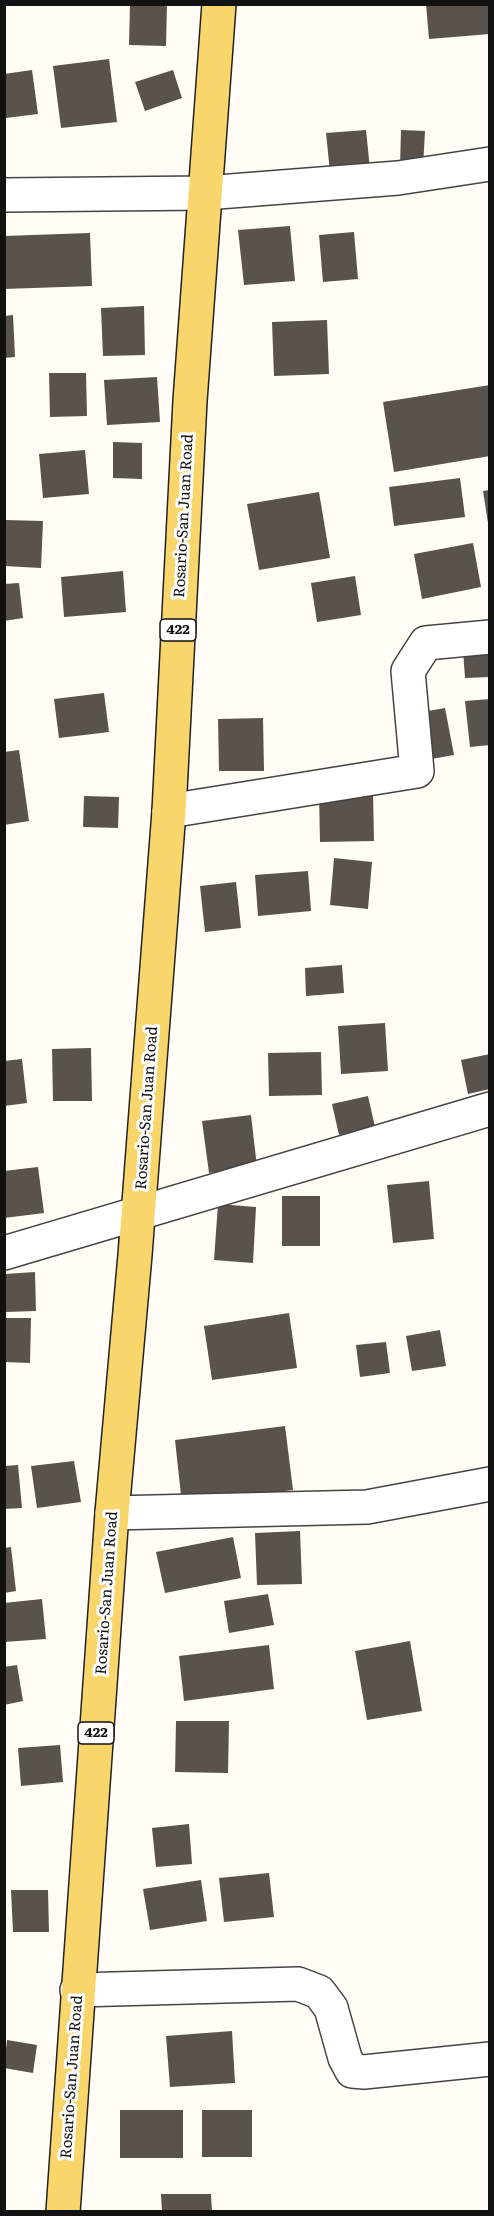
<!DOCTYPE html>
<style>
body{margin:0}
#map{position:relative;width:494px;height:2216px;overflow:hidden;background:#fffdf5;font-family:Literata,serif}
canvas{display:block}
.frame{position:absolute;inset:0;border:6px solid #111;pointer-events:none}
</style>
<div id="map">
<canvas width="494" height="2216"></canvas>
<div class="frame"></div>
</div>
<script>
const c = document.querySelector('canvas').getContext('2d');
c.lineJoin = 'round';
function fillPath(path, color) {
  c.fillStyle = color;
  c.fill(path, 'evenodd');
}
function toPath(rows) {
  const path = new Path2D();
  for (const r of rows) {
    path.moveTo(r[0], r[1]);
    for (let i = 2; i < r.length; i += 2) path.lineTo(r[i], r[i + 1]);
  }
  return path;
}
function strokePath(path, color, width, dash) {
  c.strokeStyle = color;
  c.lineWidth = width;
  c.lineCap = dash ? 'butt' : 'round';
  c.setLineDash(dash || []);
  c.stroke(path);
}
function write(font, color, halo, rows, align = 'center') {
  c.font = font + ' Literata,serif';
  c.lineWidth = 6;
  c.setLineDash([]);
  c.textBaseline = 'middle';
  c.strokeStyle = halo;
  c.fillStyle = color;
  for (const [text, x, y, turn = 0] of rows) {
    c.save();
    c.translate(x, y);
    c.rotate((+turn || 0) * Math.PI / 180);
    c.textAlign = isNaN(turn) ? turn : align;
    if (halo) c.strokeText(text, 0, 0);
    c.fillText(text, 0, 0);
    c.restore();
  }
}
fillPath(toPath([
 [130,4,167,4,166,46,129,45],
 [426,4,490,4,490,34,429,39],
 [109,59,117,122,61,128,53,66],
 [32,70,38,114,6,118,4,74],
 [173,70,182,98,145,111,135,82],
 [366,130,370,169,330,172,326,133],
 [401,130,425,131,423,168,400,167],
 [290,226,295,281,244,285,238,230],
 [354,232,358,279,323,282,319,235],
 [90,233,92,286,4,289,4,236],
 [144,306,145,355,103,356,101,308],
 [13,315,15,357,4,358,4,316],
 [327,320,329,374,274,376,272,322],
 [49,373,86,373,87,416,50,417],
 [157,377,160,422,107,425,104,380],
 [490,385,490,456,394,472,383,402],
 [113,442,142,443,142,479,113,478],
 [85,450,89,494,43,498,39,454],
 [460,478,465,517,394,526,389,487],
 [490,490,490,523,488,523,483,491],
 [319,492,330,558,259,570,247,504],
 [5,520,43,521,41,568,4,566],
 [473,543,481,587,422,599,414,554],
 [123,571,126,612,64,617,61,577],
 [355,576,361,615,317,622,311,583],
 [19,583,23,618,4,621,4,584],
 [490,648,490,677,465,678,463,650],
 [104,693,109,732,59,738,54,699],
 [490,699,490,745,470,747,465,701],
 [445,708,454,755,420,761,411,714],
 [263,718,264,771,219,771,218,719],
 [19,750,29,821,4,825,4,752],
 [373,791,374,841,320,842,319,792],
 [84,796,119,797,118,828,83,827],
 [334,858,372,862,368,909,330,905],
 [308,871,311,911,258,916,255,875],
 [236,882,241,928,205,932,200,886],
 [342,965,344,993,306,996,305,968],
 [385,1023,388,1071,341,1074,338,1026],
 [91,1048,92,1101,53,1101,52,1049],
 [321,1052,322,1095,269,1096,268,1053],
 [490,1054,490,1089,468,1094,461,1060],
 [22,1059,27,1103,4,1106,4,1061],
 [368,1096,375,1127,339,1135,332,1104],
 [251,1115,257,1167,209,1173,202,1121],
 [38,1167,44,1213,4,1218,4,1171],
 [429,1181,434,1239,393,1243,387,1185],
 [282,1196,320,1196,320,1246,282,1246],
 [218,1204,256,1207,253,1263,214,1260],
 [35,1272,36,1311,5,1312,5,1274],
 [289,1313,297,1368,212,1380,204,1326],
 [4,1318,31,1318,30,1363,4,1362],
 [440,1330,446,1366,412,1371,406,1336],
 [386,1342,390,1373,360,1377,356,1345],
 [285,1426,293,1490,182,1504,175,1440],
 [74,1461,81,1502,37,1508,31,1466],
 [18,1465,22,1508,4,1509,4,1466],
 [300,1531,302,1584,257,1585,255,1533],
 [233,1537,241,1578,165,1593,156,1552],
 [11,1547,16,1591,4,1593,4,1548],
 [268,1594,274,1625,229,1633,224,1601],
 [42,1599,46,1639,4,1642,4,1603],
 [410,1641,422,1711,367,1720,355,1651],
 [269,1645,274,1689,184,1701,179,1656],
 [17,1665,23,1701,4,1705,4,1667],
 [176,1721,229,1721,228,1773,175,1772],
 [60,1745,63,1782,21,1786,18,1748],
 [189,1824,192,1864,156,1867,152,1828],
 [269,1873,274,1917,224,1922,219,1878],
 [201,1880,207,1921,150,1930,143,1889],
 [11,1890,48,1890,49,1932,13,1932],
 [232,2031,235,2083,170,2087,166,2036],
 [7,2040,37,2045,33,2073,4,2068],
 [120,2110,183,2110,183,2158,120,2158],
 [202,2110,252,2110,252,2157,202,2157],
 [161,2194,211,2194,212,2212,162,2212]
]), '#5a524d');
const minor = toPath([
 [4,195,205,193,398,178,490,164],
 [169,811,417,771,408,671,426,643,490,637],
 [4,1253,490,1109],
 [112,1513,367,1507,490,1484],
 [77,1990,298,1984,319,1992,331,2008,345,2058,352,2071,364,2072,490,2059]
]);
const major = toPath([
 [63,2212,112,1513,135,1255,169,811,190,401,219,4]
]);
strokePath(minor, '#444', 36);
strokePath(major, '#222', 36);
strokePath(minor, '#fff', 33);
strokePath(major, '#f9d66b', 33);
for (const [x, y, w] of [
 [178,630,36],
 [96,1733,36]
]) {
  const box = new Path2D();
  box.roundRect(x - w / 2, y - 11, w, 22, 4.5);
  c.fillStyle = '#fff';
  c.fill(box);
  strokePath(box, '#111', 1.5);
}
write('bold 14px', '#111', null, [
 ["422",178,630],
 ["422",96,1733]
]);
write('15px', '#111', '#fff', [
 ["Rosario-San Juan Road",184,516,-87],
 ["Rosario-San Juan Road",147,1108,-86],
 ["Rosario-San Juan Road",107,1593,-86],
 ["Rosario-San Juan Road",72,2077,-86]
]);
</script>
